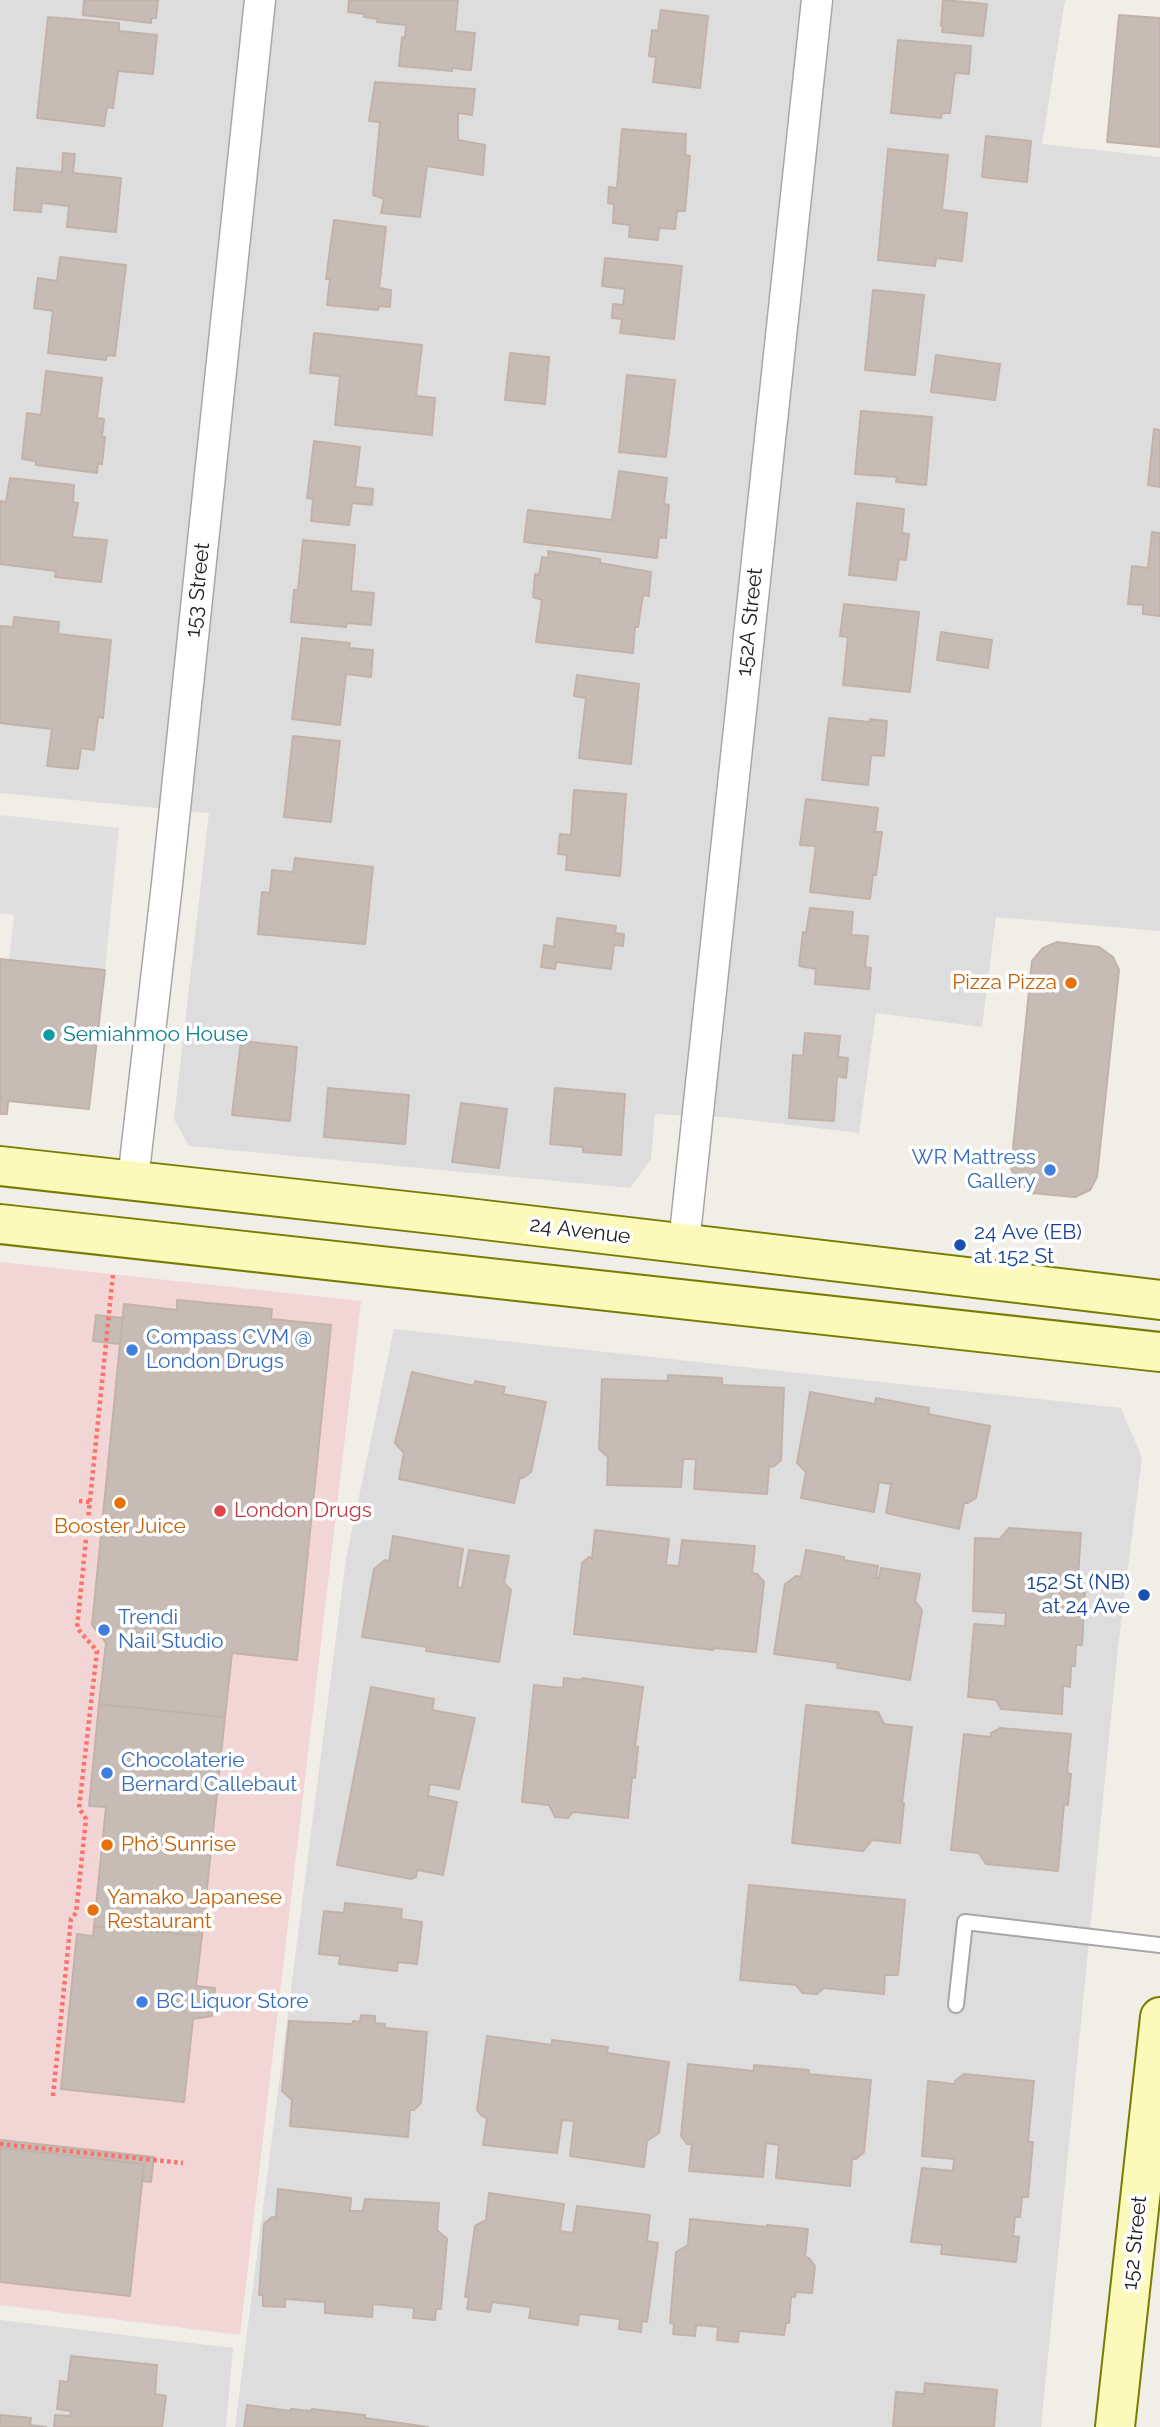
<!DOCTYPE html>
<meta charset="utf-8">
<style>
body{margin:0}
canvas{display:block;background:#f1ede7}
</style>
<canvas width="1160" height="2427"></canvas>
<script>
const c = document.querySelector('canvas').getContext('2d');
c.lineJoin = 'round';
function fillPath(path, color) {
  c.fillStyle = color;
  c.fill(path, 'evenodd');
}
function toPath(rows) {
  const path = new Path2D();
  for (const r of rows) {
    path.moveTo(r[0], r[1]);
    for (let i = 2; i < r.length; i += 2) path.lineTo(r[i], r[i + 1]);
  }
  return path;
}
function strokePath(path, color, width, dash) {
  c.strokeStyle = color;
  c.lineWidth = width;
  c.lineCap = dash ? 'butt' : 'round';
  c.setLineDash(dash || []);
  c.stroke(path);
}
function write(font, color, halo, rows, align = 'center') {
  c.font = font + ' Raleway,sans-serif';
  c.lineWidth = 7;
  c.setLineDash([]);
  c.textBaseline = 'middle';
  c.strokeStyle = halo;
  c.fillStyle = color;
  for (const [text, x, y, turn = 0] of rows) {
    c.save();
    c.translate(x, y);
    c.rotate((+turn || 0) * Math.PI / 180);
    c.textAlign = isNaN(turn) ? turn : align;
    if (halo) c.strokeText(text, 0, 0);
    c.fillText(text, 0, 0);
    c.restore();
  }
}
fillPath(toPath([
 [0,0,1065,0,1042,144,1160,157,1160,931,996,917,982,1027,876,1013,859,1133,724,1117,655,1114,651,1159,630,1188,189,1146,174,1119,209,813,0,793],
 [394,1329,1121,1408,1142,1458,1118,1647,1041,2427,235,2427,346,1559],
 [0,2320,233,2348,226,2427,0,2427]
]), '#dedddd');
fillPath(toPath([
 [0,1262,361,1301,240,2335,0,2305]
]), '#f2d6d6');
fillPath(toPath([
 [0,815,119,828,105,970,9,960,14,915,0,913]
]), '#e0e0e0');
const building = toPath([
 [84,0,158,0,156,18,151,18,151,23,83,15,84,0],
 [349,0,458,0,455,31,475,33,471,70,452,68,452,71,399,66,402,37,405,38,406,25,377,22,378,19,364,17,365,14,348,12,349,0],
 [943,0,987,4,983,36,942,32,943,26,941,26,943,0],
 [661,10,708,16,700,88,653,82,656,57,649,56,652,30,658,31,661,10],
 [1119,15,1160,18,1160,147,1107,142,1119,15],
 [48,17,119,23,119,31,157,35,153,74,118,71,113,108,107,107,104,126,37,118,48,17],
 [898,40,971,46,969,74,955,73,950,113,942,113,941,118,891,113,898,40],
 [375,82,475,89,472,115,458,113,458,140,485,145,483,175,427,166,420,217,381,213,384,199,373,195,380,122,369,121,375,82],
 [622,129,686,134,685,155,690,156,685,211,677,211,675,229,659,228,658,240,629,237,630,225,613,223,614,204,608,203,609,187,617,188,622,129],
 [986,136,1031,141,1027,182,982,177,986,136],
 [888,149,948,155,942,210,967,213,962,261,936,258,935,266,878,260,888,149],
 [63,153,75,154,73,173,121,178,116,232,67,227,69,206,42,203,41,212,14,210,17,168,62,172,63,153],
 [334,220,386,227,379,288,391,290,390,307,379,306,378,310,327,305,330,279,326,279,334,220],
 [60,257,126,265,115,356,107,355,106,360,48,353,53,311,34,308,38,278,57,281,60,257],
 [605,258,682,266,674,339,620,333,622,319,612,318,613,304,623,305,625,289,602,286,605,258],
 [873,290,924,295,915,375,865,370,873,290],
 [314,333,422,345,416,396,435,398,432,435,335,425,340,376,310,373,314,333],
 [510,353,549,357,545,404,505,400,510,353],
 [936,355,1000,364,995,400,931,392,936,355],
 [46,371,102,378,97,418,104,419,102,437,105,437,102,464,98,463,97,473,36,465,36,461,22,459,27,413,41,415,46,371],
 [627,375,675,380,666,457,619,452,627,375],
 [861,411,932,417,926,485,896,482,897,477,855,474,861,411],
 [1154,429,1160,430,1160,487,1148,485,1154,429],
 [314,441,360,447,355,487,373,489,372,505,352,503,349,525,311,521,313,499,307,498,314,441],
 [619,471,667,478,664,504,669,505,666,538,659,537,657,558,524,542,528,510,612,520,619,471],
 [10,478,74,485,73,502,78,503,72,537,107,540,101,582,55,577,56,571,0,564,0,501,6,502,10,478],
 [857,503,904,509,902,533,909,534,906,560,899,559,896,580,849,575,857,503],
 [1152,532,1160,533,1160,616,1143,614,1143,605,1128,604,1132,566,1148,568,1152,532],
 [303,540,355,545,351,591,374,593,371,625,347,623,346,627,291,622,294,590,298,590,303,540],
 [548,551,600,559,600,563,651,572,649,596,643,595,638,627,635,627,633,653,536,642,542,600,533,597,535,574,539,575,542,557,549,558,548,551],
 [844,604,919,612,910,692,843,685,848,637,840,636,844,604],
 [14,617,59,622,58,634,111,640,103,718,98,717,94,750,81,748,78,769,47,766,52,729,0,723,0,626,13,627,14,617],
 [941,632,992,640,988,668,937,660,941,632],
 [302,638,350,643,349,648,373,650,371,677,346,674,340,725,292,719,302,638],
 [577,675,639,684,631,764,579,758,586,698,574,696,577,675],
 [829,718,870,722,870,719,887,721,884,756,871,755,868,785,822,780,829,718],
 [293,736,340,741,331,822,284,817,293,736],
 [574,790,626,794,620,876,566,870,567,855,558,854,560,834,571,835,574,790],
 [806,799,878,808,875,832,882,832,876,875,873,875,870,899,810,892,816,846,800,845,806,799],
 [295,858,373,867,365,944,258,934,262,892,270,893,272,870,293,872,295,858],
 [810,908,853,912,851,935,868,936,865,967,871,968,869,989,815,984,816,969,799,966,803,932,806,933,810,908],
 [557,918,616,926,615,933,624,934,623,946,614,945,611,969,556,962,555,969,541,967,544,945,554,947,557,918],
 [1057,942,1099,947,1113,957,1119,970,1097,1177,1090,1190,1075,1197,1031,1193,1017,1184,1011,1168,1032,961,1043,948,1057,942],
 [0,959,105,970,89,1109,8,1101,7,1114,0,1114,0,959],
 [805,1033,840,1036,838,1057,848,1058,846,1078,837,1076,834,1121,789,1118,793,1055,803,1056,805,1033],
 [241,1041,297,1047,290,1121,232,1115,241,1041],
 [328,1088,409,1095,405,1144,324,1137,328,1088],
 [555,1088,625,1094,621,1155,583,1152,583,1147,550,1144,555,1088],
 [461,1103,507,1109,499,1168,452,1162,461,1103],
 [177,1300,272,1309,271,1319,331,1325,297,1660,232,1653,225,1717,99,1704,106,1643,92,1625,124,1304,177,1310,177,1300],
 [96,1315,123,1318,120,1344,93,1341,96,1315],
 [412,1372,474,1386,475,1381,505,1387,503,1394,546,1402,531,1472,523,1478,520,1477,514,1503,399,1479,404,1453,395,1443,412,1372],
 [668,1375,722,1378,722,1385,784,1388,781,1460,773,1467,769,1466,767,1494,694,1489,696,1459,683,1459,681,1487,607,1485,608,1457,599,1449,602,1379,668,1381,668,1375],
 [810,1392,875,1404,876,1398,929,1408,928,1414,990,1426,976,1498,968,1503,964,1503,959,1529,886,1513,891,1484,879,1482,874,1512,801,1498,806,1472,797,1463,810,1392],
 [1009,1528,1081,1533,1077,1591,1085,1592,1082,1645,1076,1645,1075,1666,1071,1666,1070,1687,1063,1686,1062,1714,1001,1709,996,1700,968,1697,974,1624,1005,1626,1006,1613,973,1611,975,1538,1000,1539,1009,1528],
 [595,1530,669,1539,666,1565,679,1566,682,1540,755,1546,752,1573,757,1574,764,1582,756,1652,714,1648,713,1650,574,1634,582,1563,589,1557,592,1558,595,1530],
 [393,1536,463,1549,457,1587,462,1588,469,1550,509,1556,504,1583,511,1590,499,1662,426,1651,427,1647,362,1637,374,1569,385,1560,389,1562,393,1536],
 [806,1550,844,1557,844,1560,878,1566,876,1578,879,1578,881,1568,920,1574,915,1601,922,1610,910,1680,837,1668,838,1663,825,1661,774,1654,785,1584,796,1576,801,1577,806,1550],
 [564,1678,582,1680,582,1678,643,1687,635,1746,638,1747,635,1778,632,1777,628,1818,573,1812,568,1818,555,1817,549,1805,522,1802,534,1685,563,1688,564,1678],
 [371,1687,434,1699,432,1710,475,1718,459,1789,430,1784,428,1796,457,1802,443,1875,417,1870,416,1877,411,1879,337,1865,371,1687],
 [99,1704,225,1717,202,1936,94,1926,106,1807,89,1806,99,1704],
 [806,1705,878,1712,884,1724,912,1727,902,1803,904,1803,900,1843,872,1840,863,1851,792,1843,806,1705],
 [1000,1728,1071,1734,1067,1773,1071,1774,1068,1805,1064,1804,1058,1871,986,1864,979,1853,951,1850,964,1734,991,1737,991,1733,1000,1728],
 [749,1885,905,1900,898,1975,885,1975,884,1994,824,1988,817,1994,802,1993,796,1985,740,1980,749,1885],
 [345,1903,402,1909,401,1919,422,1922,417,1964,398,1962,397,1971,339,1964,340,1956,319,1954,324,1911,344,1913,345,1903],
 [94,1926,202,1936,196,1986,215,1988,212,2016,193,2019,184,2102,61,2089,77,1934,93,1936,94,1926],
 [361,2015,375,2016,375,2023,385,2024,385,2028,427,2032,421,2103,414,2110,410,2110,408,2137,290,2126,292,2100,282,2091,289,2021,353,2024,353,2021,360,2022,361,2015],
 [487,2036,552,2045,552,2040,608,2047,607,2053,669,2062,659,2133,647,2141,644,2167,570,2156,574,2121,562,2120,557,2153,483,2145,487,2118,482,2116,477,2110,487,2036],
 [688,2064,754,2071,754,2065,809,2070,808,2074,871,2080,864,2152,856,2159,852,2158,850,2186,776,2178,779,2145,766,2143,763,2177,689,2171,692,2144,687,2144,681,2136,688,2064],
 [964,2074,1034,2081,1028,2142,1033,2142,1028,2197,1022,2197,1020,2217,1015,2217,1013,2236,1019,2237,1016,2262,941,2254,942,2245,911,2242,922,2168,953,2171,954,2159,922,2156,928,2081,955,2084,955,2081,964,2074],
 [1,2140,154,2157,151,2182,142,2181,144,2164,4,2148,0,2151,1,2140],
 [4,2148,144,2164,130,2296,0,2282,0,2151,4,2148],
 [278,2189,351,2198,350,2211,363,2211,365,2199,439,2203,437,2230,447,2239,441,2309,436,2309,435,2320,413,2318,414,2308,373,2304,372,2317,325,2313,325,2302,285,2299,285,2307,263,2306,263,2295,259,2295,264,2224,272,2217,276,2218,278,2189],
 [489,2193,564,2204,560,2231,573,2233,577,2206,650,2215,647,2241,658,2243,647,2322,642,2321,641,2332,619,2329,620,2319,579,2314,578,2325,529,2318,531,2307,492,2302,490,2312,467,2309,469,2297,465,2297,475,2226,486,2220,489,2193],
 [690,2219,767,2227,767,2225,808,2229,805,2257,809,2258,815,2266,812,2293,796,2292,795,2297,791,2297,789,2323,786,2323,784,2335,739,2331,738,2342,717,2340,718,2327,696,2325,695,2336,673,2334,674,2324,670,2323,676,2252,688,2245,690,2219],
 [71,2356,157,2365,155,2394,166,2396,162,2427,54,2427,55,2415,70,2416,71,2411,57,2409,60,2381,68,2382,71,2356],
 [925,2383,997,2390,994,2427,893,2427,896,2392,924,2394,925,2383],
 [247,2405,290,2411,291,2409,311,2411,312,2409,365,2415,365,2418,428,2427,244,2427,247,2405],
 [0,2415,31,2418,30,2425,46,2427,0,2427,0,2415]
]);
fillPath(building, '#c6bcb5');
strokePath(building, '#c3b2a8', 2);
const service = toPath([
 [956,2005,965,1922,1160,1945]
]);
const minor = toPath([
 [133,1180,167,884,260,0],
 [684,1243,817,0]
]);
const secondary = toPath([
 [0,1166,451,1216,1160,1300],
 [0,1224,1160,1352],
 [1115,2427,1160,2017]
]);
strokePath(service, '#a7a7a7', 18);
strokePath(minor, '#a7a7a7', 33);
strokePath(secondary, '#787d02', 42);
strokePath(toPath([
 [79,1501,90,1502],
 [53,2096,71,1919,76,1913,86,1819,79,1808,97,1651,77,1628,113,1274],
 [0,2144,183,2163]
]), '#fe706b', 4.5, [3.5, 3.5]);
strokePath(service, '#fff', 14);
strokePath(minor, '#fff', 30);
strokePath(secondary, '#fcfaba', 38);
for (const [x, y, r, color] of [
 [1071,983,7,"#e8710a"],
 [49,1035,7,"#0f9aa8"],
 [1050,1170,7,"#3f7fe0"],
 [960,1245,7,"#1a4fb4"],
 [132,1350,7,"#3f7fe0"],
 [120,1503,7,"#e8710a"],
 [220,1511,7,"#e0444e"],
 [1144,1595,7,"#1a4fb4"],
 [104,1630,7,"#3f7fe0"],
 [107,1773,7,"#3f7fe0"],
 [107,1845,7,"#e8710a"],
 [93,1910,7,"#e8710a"],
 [142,2002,7,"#3f7fe0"]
]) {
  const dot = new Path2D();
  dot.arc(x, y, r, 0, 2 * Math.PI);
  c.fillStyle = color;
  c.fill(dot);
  strokePath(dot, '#fff', 2.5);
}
write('21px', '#202020', '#fff', [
 ["153 Street",198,590,-84],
 ["152A Street",750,622,-84],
 ["24 Avenue",580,1231,7],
 ["152 Street",1135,2243,-84]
]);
write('21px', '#c56008', '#fff', [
 ["Pizza Pizza",1057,983,"right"],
 ["Booster Juice",120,1527,"center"],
 ["Phở Sunrise",121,1845],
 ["Yamako Japanese",107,1898],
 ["Restaurant",107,1922]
], 'left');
write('21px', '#0d838f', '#fff', [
 ["Semiahmoo House",63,1035]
], 'left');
write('21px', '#366cbe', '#fff', [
 ["WR Mattress",1036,1158,"right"],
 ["Gallery",1036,1182,"right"],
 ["Compass CVM @",146,1338],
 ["London Drugs",146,1362],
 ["Trendi",118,1618],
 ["Nail Studio",118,1642],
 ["Chocolaterie",121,1761],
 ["Bernard Callebaut",121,1785],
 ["BC Liquor Store",156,2002]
], 'left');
write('21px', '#164399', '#fff', [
 ["24 Ave (EB)",974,1233],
 ["at 152 St",974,1257],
 ["152 St (NB)",1130,1583,"right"],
 ["at 24 Ave",1130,1607,"right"]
], 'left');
write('21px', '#be3a42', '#fff', [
 ["London Drugs",234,1511]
], 'left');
</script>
